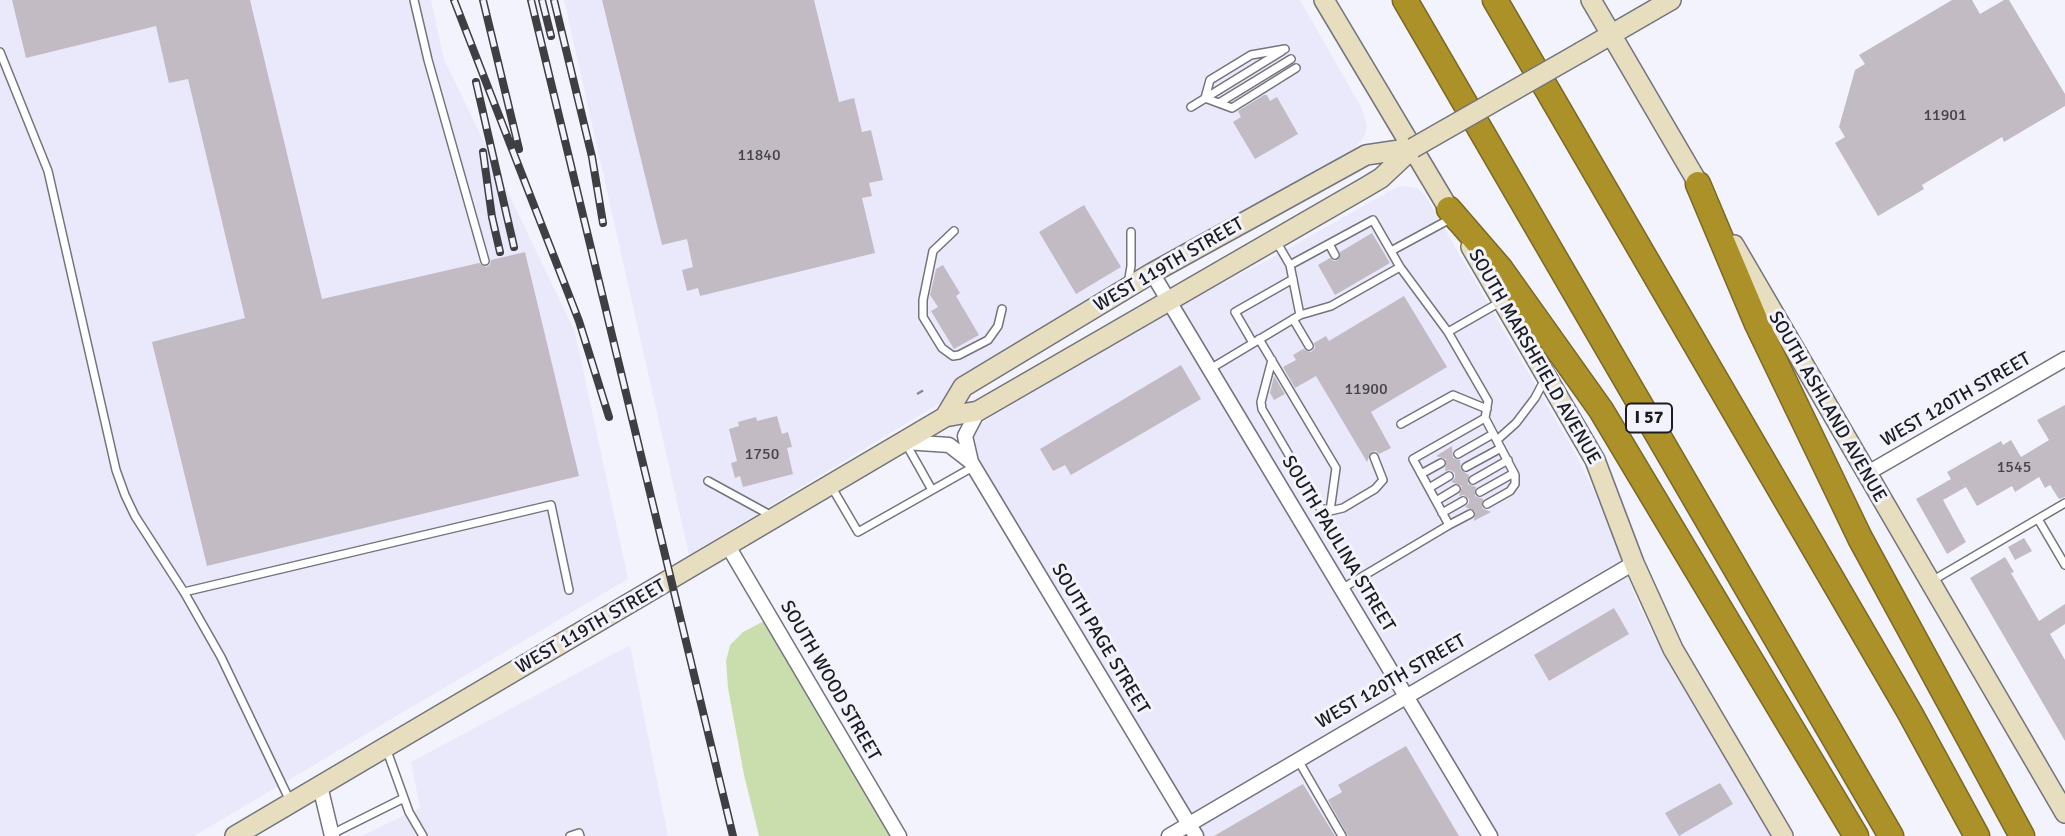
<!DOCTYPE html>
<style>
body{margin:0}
canvas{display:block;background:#f3f3fe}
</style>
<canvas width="2065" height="836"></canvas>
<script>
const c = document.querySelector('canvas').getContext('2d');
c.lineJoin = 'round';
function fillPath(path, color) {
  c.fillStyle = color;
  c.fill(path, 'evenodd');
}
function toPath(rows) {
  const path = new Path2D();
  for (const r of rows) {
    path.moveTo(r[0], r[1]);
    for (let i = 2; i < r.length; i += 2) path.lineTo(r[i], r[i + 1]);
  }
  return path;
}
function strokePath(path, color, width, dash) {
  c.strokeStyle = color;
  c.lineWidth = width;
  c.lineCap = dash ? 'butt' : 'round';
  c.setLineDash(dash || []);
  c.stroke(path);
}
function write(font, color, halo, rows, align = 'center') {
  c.font = font + ' Signika,sans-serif';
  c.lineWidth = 6;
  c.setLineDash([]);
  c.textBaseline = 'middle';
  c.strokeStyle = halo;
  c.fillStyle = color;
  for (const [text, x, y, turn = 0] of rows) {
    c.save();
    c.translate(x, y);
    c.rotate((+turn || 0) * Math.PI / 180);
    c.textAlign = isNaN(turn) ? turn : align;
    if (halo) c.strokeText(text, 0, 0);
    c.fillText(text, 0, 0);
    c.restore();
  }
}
fillPath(toPath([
 [0,0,431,0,444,59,575,332,628,579,194,836,0,836],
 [564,0,1300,0,1361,107,1367,126,1365,135,1351,154,689,555],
 [1406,186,1417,188,1425,195,1574,451,1594,491,1636,598,1653,634,1771,836,1178,836,1194,827,961,435,1176,307,1264,262,1397,187],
 [630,645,668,836,361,836,420,808,411,762]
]), '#eae9fc');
fillPath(toPath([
 [766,620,894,836,759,836,744,775,728,688,726,661,730,645,743,632]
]), '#cadead');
fillPath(toPath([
 [12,0,250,0,322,299,479,263,486,267,490,265,491,260,525,252,579,476,207,566,152,342,245,318,188,79,169,83,156,26,26,58],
 [602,0,814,0,839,102,854,98,862,132,871,130,883,180,869,183,872,196,862,198,875,253,700,296,698,288,687,291,682,270,693,267,687,239,662,245],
 [1952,0,1972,0,1980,14,2004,0,2009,0,2065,94,2065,106,2004,142,2002,137,1922,185,1924,189,1878,216,1835,143,1845,137,1839,127,1855,70,1865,64,1859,55],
 [1264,95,1267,95,1270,101,1277,97,1298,134,1255,159,1233,122,1241,117,1238,111],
 [1084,205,1121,267,1076,294,1039,232],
 [1372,233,1390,263,1335,295,1318,265,1330,258,1334,261,1338,260,1340,252],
 [943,265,960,293,956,296,979,335,954,349,931,311,938,307,930,295,936,269],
 [1404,296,1447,367,1371,412,1391,448,1379,454,1376,451,1371,452,1367,462,1316,376,1295,388,1283,367,1296,360,1293,355,1303,349,1311,352,1315,348,1314,343,1326,336,1329,341],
 [1181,365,1201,399,1071,475,1065,465,1053,471,1040,449],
 [1274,376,1285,394,1274,400,1270,393],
 [2065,405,2065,497,2059,499,2050,485,2045,488,2039,477,2015,492,2012,486,1977,506,1966,487,1943,500,1966,542,1947,554,1916,499,1951,479,1947,472,2001,441,2003,445,2011,440,2021,457,2049,440,2037,420],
 [777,416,782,434,788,432,792,447,787,448,793,474,743,487,740,476,735,478,731,463,737,461,729,429,739,426,738,422,756,417,757,421],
 [1452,446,1453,458,1460,460,1461,470,1469,475,1468,484,1476,487,1475,496,1483,499,1482,508,1491,512,1474,521,1475,511,1465,507,1469,503,1469,499,1464,495,1459,496,1462,486,1451,482,1455,478,1455,473,1450,470,1445,471,1446,459,1436,456],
 [2024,538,2032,551,2015,560,2008,547],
 [2005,557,2014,572,2011,573,2039,621,2065,604,2065,624,2050,634,2065,660,2065,741,1970,578],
 [1614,608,1629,634,1549,681,1534,655],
 [1406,746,1459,836,1348,836,1328,800,1342,792,1338,785],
 [1720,783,1733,804,1679,836,1665,813],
 [1303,784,1335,836,1214,836]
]), '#c2bbc4');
const lane = toPath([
 [414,0,428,60,485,261],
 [1285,49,1251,55,1210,80,1205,98,1232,108,1296,68],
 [0,52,48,171,116,470,125,495,135,516,184,592,221,657,291,803],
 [1219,103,1291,59],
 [1191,107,1282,51],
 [954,231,933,251,923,300,923,317,942,348,953,356,959,355,988,340,998,326,1002,309],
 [1276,241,1290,265,1373,220,1400,267,1448,332,1488,401,1485,418,1413,459,1449,525,1343,588],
 [1329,244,1335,255],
 [1391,251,1452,218],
 [1290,265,1300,315],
 [1128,284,1131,266,1131,232],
 [1293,319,1309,346],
 [1448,332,1502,301],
 [1259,339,1336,468,1330,511],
 [1253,343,1235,312,1293,279],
 [1272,360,1261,402,1262,409,1320,508,1330,511,1343,508,1375,489,1383,480,1374,457],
 [1210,369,1300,315,1331,306,1400,267],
 [1485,418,1515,475,1515,484,1510,491,1487,504],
 [1401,424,1453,395,1487,409],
 [1497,440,1516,423,1535,398,1545,379],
 [905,442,932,490],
 [1458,454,1493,434],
 [1466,467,1501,448],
 [1421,474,1441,463],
 [1473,480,1508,460],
 [708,481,772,516],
 [831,486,858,532,973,467],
 [1429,488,1449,476],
 [1480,492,1514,473],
 [1436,501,1456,489],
 [1442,513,1463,501],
 [2038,519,2065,565],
 [1449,525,1470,514],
 [1930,582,2065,503],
 [184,592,551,505,569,590],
 [386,748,409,812,423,836],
 [1298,760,1342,836],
 [332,834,404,798],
 [570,836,579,833,580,836]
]);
const street = toPath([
 [1152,273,1490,836],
 [978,411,965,436,971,462,1196,836],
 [905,442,949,445,971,462],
 [1866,474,2065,359],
 [728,546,899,836],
 [320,786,332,836],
 [1169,836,1634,563]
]);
const secondary = toPath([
 [1324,0,1456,221],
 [1591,0,1705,195],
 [1581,52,1671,0],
 [1734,245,2065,813],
 [1471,247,1595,460,1634,563,1673,649,1783,836],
 [945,417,963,387,1152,273,1366,155,1413,148],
 [235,836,945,417,978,411,1366,187,1381,178,1413,148]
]);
const highway = toPath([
 [1405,0,1891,836],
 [1495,0,1910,713,1977,836],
 [1698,184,1757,324,1860,538,2022,836],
 [1449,209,1500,268,1601,410,1856,836]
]);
strokePath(lane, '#74747d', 10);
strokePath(street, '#74747d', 17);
strokePath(secondary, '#74747d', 22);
strokePath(highway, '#7a6825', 27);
strokePath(toPath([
 [917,394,924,390]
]), '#88888f', 2.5, [7, 3.5]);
strokePath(lane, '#fff', 7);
strokePath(street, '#fff', 14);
strokePath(secondary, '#e6debe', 19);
strokePath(highway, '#ac9128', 24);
const rail = toPath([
 [454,0,579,321,609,417],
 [483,0,519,149],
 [531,0,733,836],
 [542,0,551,36],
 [554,0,592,157,603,223],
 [476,82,514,247],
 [483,152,492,217,500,252]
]);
strokePath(rail, '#3f3f43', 8);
strokePath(rail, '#f3f3fe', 5, [16]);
const secondaryBridge = toPath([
 [1413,148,1581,52]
]);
strokePath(secondaryBridge, '#74747d', 22, []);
strokePath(secondaryBridge, '#e6debe', 19);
write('16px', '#464448', null, [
 ["11901",1945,116],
 ["11840",759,156],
 ["11900",1366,390],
 ["1750",762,455],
 ["1545",2014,468]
]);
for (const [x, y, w] of [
 [1649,418,46]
]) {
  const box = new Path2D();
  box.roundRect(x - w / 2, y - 14.5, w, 29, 5);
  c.fillStyle = '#f3f3fe';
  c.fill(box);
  strokePath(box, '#1c1c1f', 2);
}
write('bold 18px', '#1c1c1f', null, [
 ["I 57",1649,418]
]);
write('19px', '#1c1c1f', '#f3f3fe', [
 ["WEST 119TH STREET",1169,265,-30],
 ["SOUTH MARSHFIELD AVENUE",1534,357,60],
 ["WEST 120TH STREET",1956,400,-30],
 ["SOUTH ASHLAND AVENUE",1827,407,60],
 ["SOUTH PAULINA STREET",1338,544,59],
 ["WEST 119TH STREET",591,627,-30],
 ["SOUTH PAGE STREET",1100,639,59],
 ["SOUTH WOOD STREET",830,681,60],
 ["WEST 120TH STREET",1391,682,-30]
]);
</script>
